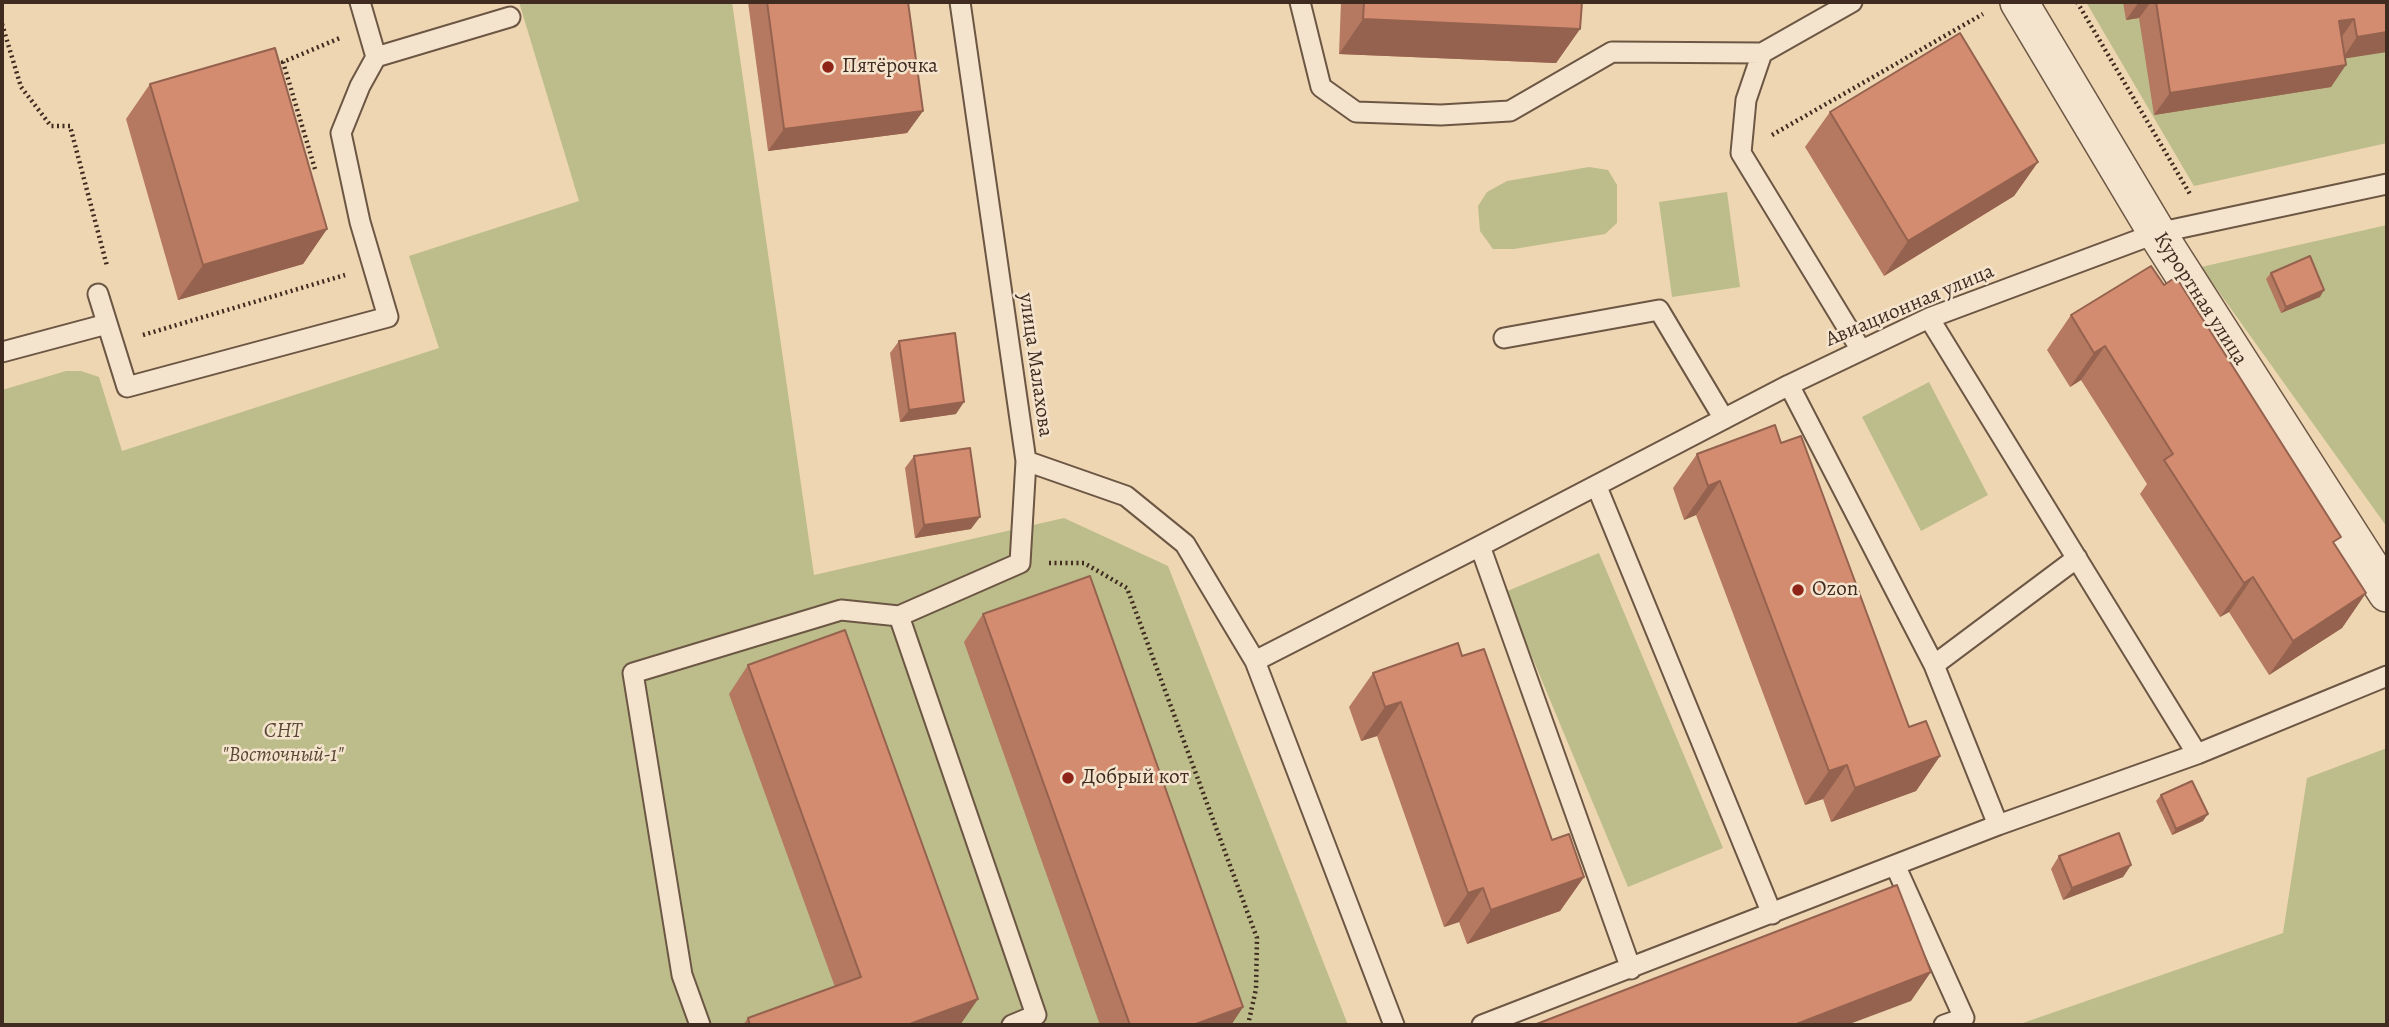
<!DOCTYPE html>
<meta charset="utf-8">
<style>
body{margin:0}
#map{position:relative;width:2389px;height:1027px;overflow:hidden;background:#efd6b2;font-family:Alegreya,serif}
canvas{display:block}
.frame{position:absolute;inset:0;border:4px solid #402b20;pointer-events:none}
</style>
<div id="map">
<canvas width="2389" height="1027"></canvas>
<div class="frame"></div>
</div>
<script>
const c = document.querySelector('canvas').getContext('2d');
c.lineJoin = 'round';
function fillPath(path, color) {
  c.fillStyle = color;
  c.fill(path, 'evenodd');
}
function toPath(rows) {
  const path = new Path2D();
  for (const r of rows) {
    path.moveTo(r[0], r[1]);
    for (let i = 2; i < r.length; i += 2) path.lineTo(r[i], r[i + 1]);
  }
  return path;
}
function strokePath(path, color, width, dash) {
  c.strokeStyle = color;
  c.lineWidth = width;
  c.lineCap = dash ? 'butt' : 'round';
  c.setLineDash(dash || []);
  c.stroke(path);
}
function write(font, color, halo, rows, align = 'center') {
  c.font = font + ' Alegreya,serif';
  c.lineWidth = 5;
  c.setLineDash([]);
  c.textBaseline = 'middle';
  c.strokeStyle = halo;
  c.fillStyle = color;
  for (const [text, x, y, turn = 0] of rows) {
    c.save();
    c.translate(x, y);
    c.rotate((+turn || 0) * Math.PI / 180);
    c.textAlign = isNaN(turn) ? turn : align;
    if (halo) c.strokeText(text, 0, 0);
    c.fillText(text, 0, 0);
    c.restore();
  }
}
fillPath(toPath([
 [519,2,732,2,814,575,1064,518,1168,566,1348,1025,2,1025,2,390,66,371,81,371,99,377,122,451,439,348,409,256,579,201],
 [2086,2,2387,2,2387,143,2194,186],
 [1589,167,1608,170,1617,185,1617,223,1605,234,1514,249,1493,249,1480,231,1478,206,1487,192,1507,181],
 [1727,192,1740,287,1672,297,1659,202],
 [2387,225,2387,527,2201,267],
 [1929,382,1988,495,1921,531,1862,417],
 [1599,553,1723,848,1628,887,1505,592],
 [2387,748,2387,1025,2017,1025,2283,933,2307,778]
]), '#bcbd8a');
const lane = toPath([
 [960,2,1026,461,1126,496,1185,544,1255,661],
 [1300,2,1321,87,1356,112,1441,115,1510,111,1612,52,1762,53],
 [1852,2,1762,53,1746,100,1741,153,1861,350],
 [376,57,510,17],
 [98,294,127,387,388,317,360,222,341,133,360,86,376,57,360,2],
 [1929,318,2197,754],
 [1504,338,1659,310,1724,419],
 [2,352,107,324],
 [1789,385,1934,665],
 [1597,487,1772,914],
 [1480,546,1789,385,1929,318,2157,233,2387,184],
 [899,616,1036,1015,1012,1025],
 [1998,825,1934,665,2077,558],
 [1895,865,1964,1018,1944,1025],
 [700,1025,682,975,633,673,841,610,899,616,1020,563,1026,461],
 [1394,1025,1255,661,1480,546,1631,969],
 [1482,1025,1998,825,2197,754,2387,676]
]);
const street = toPath([
 [2019,2,2157,233,2387,593]
]);
strokePath(lane, '#6c5644', 23);
strokePath(street, '#6c5644', 40);
strokePath(toPath([
 [2077,2,2190,194],
 [2,24,21,87,51,126,70,126,107,266],
 [1772,135,1983,14],
 [315,169,283,62,340,38],
 [143,335,345,275],
 [1049,563,1084,563,1127,588,1257,938,1256,989,1248,1025]
]), '#402b20', 4.5, [2, 3.5]);
strokePath(lane, '#f5e4cd', 19);
strokePath(street, '#f5e4cd', 37);
fillPath(toPath([
 [748,2,908,2,923,111,907,133,768,151],
 [1341,2,1582,2,1580,29,1556,63,1339,54],
 [2123,2,2387,2,2345,58,2331,87,2154,115,2139,18,2126,20],
 [150,84,327,229,303,264,178,300,126,119],
 [1830,112,2038,162,2014,196,1884,276,1805,147],
 [2271,273,2320,297,2281,313,2266,279],
 [2071,315,2335,545,2366,593,2342,628,2269,675,2229,612,2220,617,2140,494,2147,484,2081,380,2070,387,2047,350],
 [899,341,956,414,900,422,890,353],
 [1781,443,1909,727,1940,756,1916,791,1831,822,1823,799,1805,805,1696,515,1684,520,1673,488,1697,454],
 [914,456,971,529,915,538,905,468],
 [983,614,1243,1007,1231,1025,1100,1025,964,642],
 [1462,656,1552,840,1584,877,1560,911,1467,944,1459,922,1444,927,1377,736,1361,741,1349,707,1373,673],
 [748,665,978,999,960,1025,743,1025,748,1018,835,987,729,694],
 [2161,795,2203,821,2172,835,2156,801],
 [2059,856,2131,865,2123,877,2063,900,2051,869]
]), '#b57860');
fillPath(toPath([
 [2139,2,2151,2,2139,18,2126,20],
 [1363,19,1580,29,1556,63,1339,54],
 [2354,19,2339,41,2339,21],
 [2387,32,2387,52,2342,59,2357,37],
 [2346,65,2331,87,2154,115,2170,93],
 [923,111,907,133,768,151,784,129],
 [2038,162,2014,196,1884,276,1908,241],
 [327,229,303,264,178,300,203,265],
 [2324,290,2320,297,2281,313,2286,307],
 [2105,346,2081,380,2070,387,2094,353],
 [964,402,956,414,900,422,909,410],
 [1720,481,1696,515,1684,520,1708,486],
 [980,517,971,529,915,538,924,525],
 [2253,577,2229,612,2220,617,2244,583],
 [2366,593,2342,628,2269,675,2293,641],
 [1401,702,1377,736,1361,741,1385,707],
 [1940,756,1916,791,1831,822,1855,788],
 [1847,765,1823,799,1805,805,1829,771],
 [2208,814,2203,821,2172,835,2176,829],
 [2131,865,2123,877,2063,900,2072,888],
 [1584,877,1560,911,1467,944,1491,910],
 [1483,888,1459,922,1444,927,1468,893],
 [1931,972,1911,1001,1847,1025,1794,1025],
 [978,999,960,1025,907,1025],
 [1243,1007,1231,1025,1193,1025]
]), '#94624e');
const building = toPath([
 [767,2,908,2,923,111,784,129,767,2],
 [1364,2,1582,2,1580,29,1363,19,1364,2],
 [2156,2,2387,2,2387,32,2357,37,2354,19,2339,21,2346,65,2170,93,2156,2],
 [1960,33,2038,162,1908,241,1830,112,1960,33],
 [275,48,327,229,203,265,150,84,275,48],
 [2310,256,2324,290,2286,307,2271,273,2310,256],
 [2151,266,2164,285,2176,277,2341,537,2333,542,2366,593,2293,641,2253,577,2244,583,2164,460,2173,454,2105,346,2094,353,2071,315,2151,266],
 [955,333,964,402,909,410,899,341,955,333],
 [1775,425,1781,443,1801,436,1909,727,1926,721,1940,756,1855,788,1847,765,1829,771,1720,481,1708,486,1697,454,1775,425],
 [970,448,980,517,924,525,914,456,970,448],
 [1090,576,1243,1007,1193,1025,1130,1025,983,614,1090,576],
 [845,630,978,999,907,1025,750,1025,748,1018,861,977,748,665,845,630],
 [1458,643,1462,656,1484,649,1552,840,1569,834,1584,877,1491,910,1483,888,1468,893,1401,702,1385,707,1373,673,1458,643],
 [2192,781,2208,814,2176,829,2161,795,2192,781],
 [2119,833,2131,865,2072,888,2059,856,2119,833],
 [1897,885,1931,972,1794,1025,1534,1025,1897,885]
]);
fillPath(building, '#d38c70');
strokePath(building, '#94624e', 2);
for (const [x, y, r, color] of [
 [828,67,7,"#8f2418"],
 [1798,590,7,"#8f2418"],
 [1068,778,7,"#8f2418"]
]) {
  const dot = new Path2D();
  dot.arc(x, y, r, 0, 2 * Math.PI);
  c.fillStyle = color;
  c.fill(dot);
  strokePath(dot, '#f5e4cd', 2.5);
}
write('21px', '#402b20', '#f5e4cd', [
 ["Пятёрочка",842,67],
 ["Ozon",1812,590],
 ["Добрый кот",1082,778]
], 'left');
write('21px', '#402b20', '#f5e4cd', [
 ["Курортная улица",2200,299,57],
 ["Авиационная улица",1910,306,-23],
 ["улица Малахова",1035,365,82]
]);
write('italic 21px', '#594835', '#f5e4cd', [
 ["СНТ",283,732],
 ["\"Восточный-1\"",283,756]
]);
</script>
